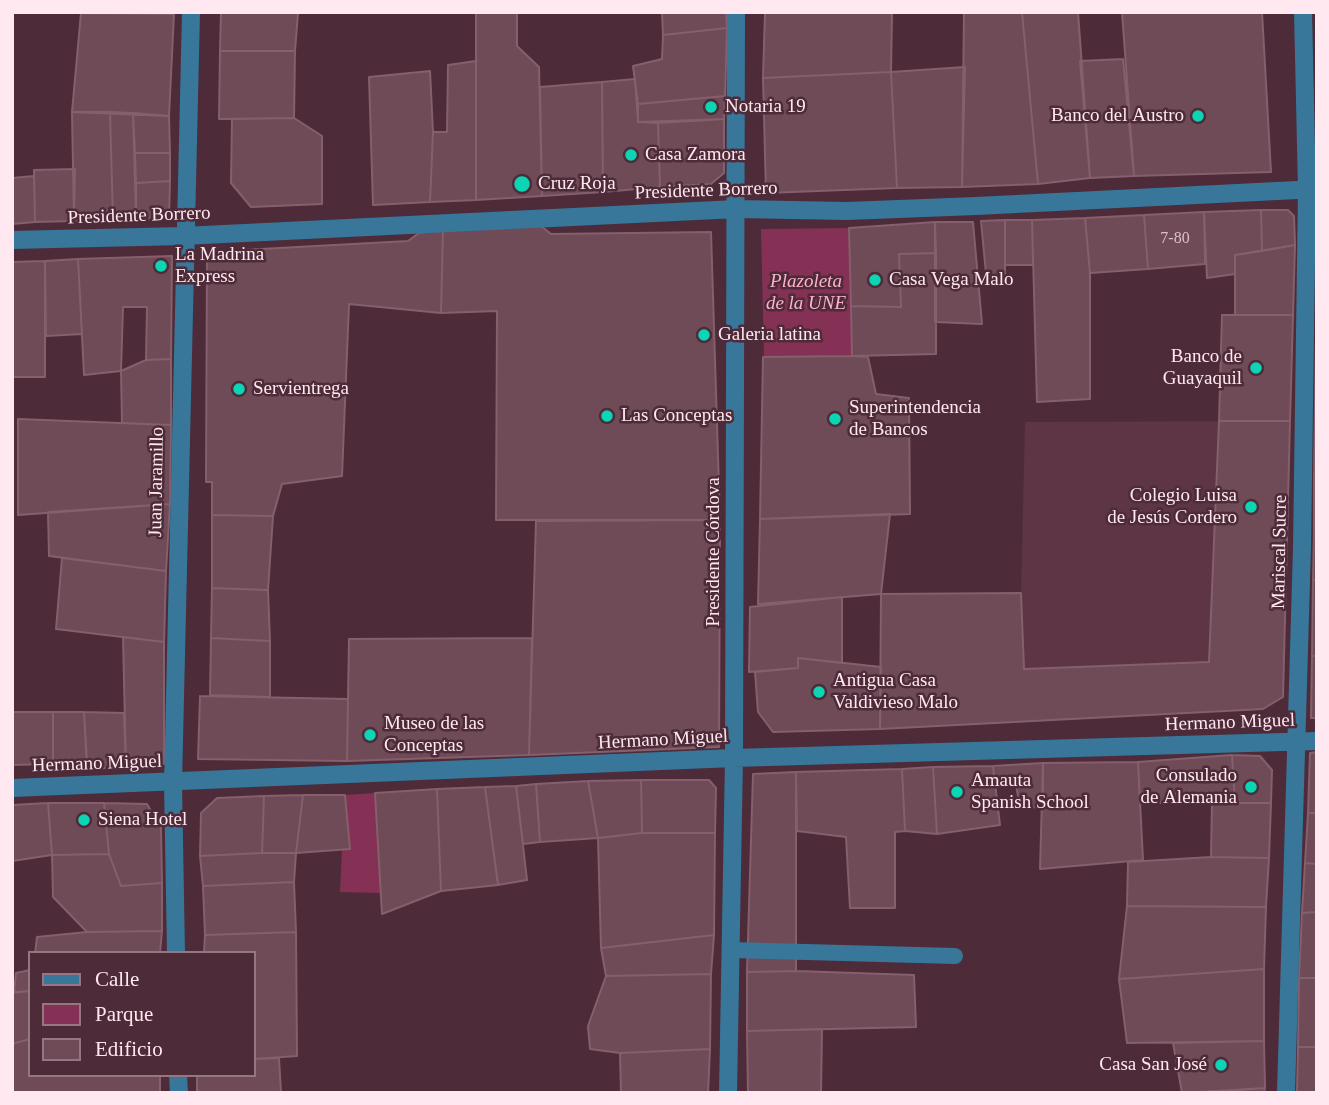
<!DOCTYPE html>
<meta charset="utf-8">
<style>
body{margin:0}
#map{position:relative;width:1329px;height:1105px;overflow:hidden;background:#4d2b38;font-family:Georgia,serif}
canvas{display:block}
.frame{position:absolute;inset:0;border:14px solid #ffe8ef;pointer-events:none}
.legend{position:absolute;left:28px;top:951px;width:228px;height:126px;box-sizing:border-box;background:#4d2b38;border:2px solid #947781;margin:0;padding:9px 12px;list-style:none;font-size:21px;color:#ffe8ef}
.legend li{display:flex;align-items:center;gap:14px;height:35px}
.legend b{width:35px;border:2px solid #947781}
</style>
<div id="map">
<canvas width="1329" height="1105"></canvas>
<div class="frame"></div>
<ul class="legend">
<li><b style="height:9px;background:#38769a"></b>Calle</li>
<li><b style="height:19px;background:#853155"></b>Parque</li>
<li><b style="height:19px;background:#6f4a57"></b>Edificio</li>
</ul>
</div>
<script>
const c = document.querySelector('canvas').getContext('2d');
c.lineJoin = 'round';
function fillPath(path, color) {
  c.fillStyle = color;
  c.fill(path, 'evenodd');
}
function toPath(rows) {
  const path = new Path2D();
  for (const r of rows) {
    path.moveTo(r[0], r[1]);
    for (let i = 2; i < r.length; i += 2) path.lineTo(r[i], r[i + 1]);
  }
  return path;
}
function strokePath(path, color, width, dash) {
  c.strokeStyle = color;
  c.lineWidth = width;
  c.lineCap = dash ? 'butt' : 'round';
  c.setLineDash(dash || []);
  c.stroke(path);
}
function write(font, color, halo, rows, align = 'center') {
  c.font = font + ' Georgia,serif';
  c.lineWidth = 5;
  c.setLineDash([]);
  c.textBaseline = 'middle';
  c.strokeStyle = halo;
  c.fillStyle = color;
  for (const [text, x, y, turn = 0] of rows) {
    c.save();
    c.translate(x, y);
    c.rotate((+turn || 0) * Math.PI / 180);
    c.textAlign = isNaN(turn) ? turn : align;
    if (halo) c.strokeText(text, 0, 0);
    c.fillText(text, 0, 0);
    c.restore();
  }
}
fillPath(toPath([
 [1290,421,1283,697,1263,709,880,729,881,594,1021,593,1025,422]
]), '#5d3544');
fillPath(toPath([
 [849,228,852,356,764,357,761,229],
 [375,793,381,893,340,892,342,849,350,849,345,795]
]), '#853155');
const building = toPath([
 [81,12,174,12,174,14,81,12],
 [221,12,298,13,295,51,220,51,221,12],
 [476,12,517,12,517,46,539,67,542,196,476,200,476,12],
 [662,12,726,12,727,28,663,35,662,12],
 [765,12,892,12,891,72,763,78,765,12],
 [964,12,1022,12,1038,184,962,187,964,12],
 [1022,12,1078,12,1090,178,1038,184,1022,12],
 [1122,12,1262,12,1271,172,1134,176,1122,12],
 [81,13,174,14,169,116,72,112,81,13],
 [727,28,725,96,638,104,633,66,662,59,663,35,727,28],
 [220,51,295,51,294,118,219,119,220,51],
 [1123,59,1134,176,1090,178,1080,61,1123,59],
 [476,61,476,200,430,202,433,132,447,132,448,65,476,61],
 [965,67,962,187,897,188,891,72,965,67],
 [430,71,433,132,430,202,373,205,369,77,430,71],
 [891,72,897,188,766,193,763,78,891,72],
 [635,79,638,122,658,123,660,187,603,192,602,82,635,79],
 [602,82,603,192,542,196,540,87,602,82],
 [725,96,724,119,638,122,638,104,725,96],
 [72,112,110,112,113,220,74,221,72,112],
 [110,112,133,113,136,219,113,220,110,112],
 [133,113,169,116,170,153,135,153,133,113],
 [294,118,322,136,322,204,251,207,231,183,232,119,294,118],
 [724,119,724,173,711,184,660,187,658,123,724,119],
 [135,153,170,153,170,181,136,183,135,153],
 [75,169,74,221,35,222,34,170,75,169],
 [34,176,35,222,12,224,12,178,34,176],
 [170,181,169,218,136,219,136,183,170,181],
 [1261,210,1262,251,1235,255,1235,274,1207,278,1204,212,1261,210],
 [1261,210,1288,210,1294,216,1295,245,1262,251,1261,210],
 [1204,212,1205,264,1148,269,1144,215,1204,212],
 [1144,215,1148,269,1090,273,1085,218,1144,215],
 [1085,218,1090,273,1090,399,1037,402,1032,220,1085,218],
 [1005,220,1032,220,1033,265,1005,265,1005,220],
 [1005,220,1005,280,987,284,981,221,1005,220],
 [935,222,936,253,899,254,901,307,851,306,849,228,935,222],
 [935,222,973,222,982,324,935,322,935,222],
 [541,226,551,234,711,232,720,520,496,520,497,311,441,313,443,230,541,226],
 [443,230,441,313,349,304,342,476,282,484,273,516,212,515,212,482,206,482,207,258,224,251,408,241,419,233,443,230],
 [1295,245,1293,315,1235,315,1235,255,1295,245],
 [936,253,936,354,852,356,851,306,901,307,899,254,936,253],
 [172,256,171,359,146,360,147,307,123,307,121,371,84,375,78,259,172,256],
 [78,259,82,334,46,336,45,261,78,259],
 [45,261,45,377,12,377,12,262,45,261],
 [1222,315,1293,315,1290,421,1219,421,1222,315],
 [1316,335,1317,335,1317,477,1314,477,1316,335],
 [852,356,868,357,876,394,909,398,910,514,760,519,763,357,852,356],
 [171,359,171,425,122,423,121,371,146,360,171,359],
 [18,419,171,425,170,504,18,515,18,419],
 [1219,421,1290,421,1283,697,1263,709,880,729,881,594,1021,593,1024,669,1209,662,1219,421],
 [1314,477,1317,477,1317,532,1314,532,1314,477],
 [170,504,166,571,49,556,48,512,170,504],
 [890,514,881,594,758,604,760,519,890,514],
 [212,515,273,516,268,590,212,588,212,515],
 [720,520,719,747,529,755,536,521,720,520],
 [1314,532,1317,532,1317,580,1313,580,1314,532],
 [62,558,166,571,164,642,56,629,62,558],
 [1313,580,1317,580,1317,656,1312,656,1313,580],
 [212,588,268,590,270,641,211,638,212,588],
 [842,597,842,663,798,658,798,668,749,672,750,607,842,597],
 [123,637,164,642,164,764,126,767,123,637],
 [211,638,270,641,270,697,210,695,211,638],
 [532,638,529,755,347,761,349,639,532,638],
 [1312,656,1317,656,1317,718,1311,718,1312,656],
 [798,658,881,667,880,729,773,732,758,712,755,672,798,668,798,658],
 [200,696,348,699,347,761,198,759,200,696],
 [12,712,53,712,53,764,12,765,12,712],
 [53,712,84,712,87,761,53,764,53,712],
 [84,712,124,713,126,767,87,769,84,712],
 [1317,752,1317,813,1308,813,1310,753,1317,752],
 [1232,755,1260,756,1272,770,1271,803,1235,803,1232,755],
 [1232,755,1235,803,1140,803,1138,762,1232,755],
 [1138,762,1143,860,1040,869,1043,763,1138,762],
 [1043,763,1043,807,1020,808,1016,784,995,787,993,766,1043,763],
 [993,766,1000,825,937,834,933,767,993,766],
 [933,767,937,834,905,831,902,769,933,767],
 [902,769,905,831,895,832,895,908,850,908,846,837,797,831,796,772,902,769],
 [796,772,796,971,747,972,753,774,796,772],
 [641,780,709,780,716,788,715,833,642,833,641,780],
 [641,780,642,833,598,838,588,781,641,780],
 [588,781,598,838,540,842,536,784,588,781],
 [536,784,540,842,523,844,516,786,536,784],
 [516,786,527,880,498,885,485,787,516,786],
 [485,787,498,885,441,891,437,789,485,787],
 [437,789,441,891,382,914,375,793,437,789],
 [303,795,296,853,262,853,264,796,303,795],
 [303,795,345,795,350,849,296,853,303,795],
 [264,796,262,853,200,856,201,813,217,798,264,796],
 [48,803,104,803,109,854,52,855,48,803],
 [48,803,52,855,12,861,12,805,48,803],
 [104,803,147,804,161,828,162,883,121,886,109,854,104,803],
 [1212,803,1271,803,1269,858,1211,857,1212,803],
 [1308,813,1317,813,1317,864,1305,863,1308,813],
 [642,833,715,833,714,935,601,948,598,838,642,833],
 [262,853,296,853,294,882,203,886,200,856,262,853],
 [109,854,121,886,162,883,162,931,87,932,53,897,52,855,109,854],
 [1211,857,1269,858,1266,907,1127,906,1128,862,1211,857],
 [1305,863,1317,864,1317,912,1302,913,1305,863],
 [294,882,296,932,205,935,203,886,294,882],
 [1127,906,1266,907,1264,969,1119,979,1127,906],
 [1317,912,1317,978,1299,978,1302,913,1317,912],
 [162,931,160,953,35,953,37,937,87,932,162,931],
 [296,932,297,1056,254,1059,254,953,204,953,205,935,296,932],
 [714,935,711,974,606,976,601,948,714,935],
 [1264,969,1264,1041,1127,1043,1119,979,1264,969],
 [30,970,30,991,14,992,16,973,30,970],
 [796,971,914,975,916,1027,747,1031,747,972,796,971],
 [711,974,710,1049,620,1053,590,1049,588,1026,606,976,711,974],
 [1299,978,1317,978,1317,1047,1298,1047,1299,978],
 [30,991,30,1039,12,1044,12,993,30,991],
 [822,1029,821,1093,748,1093,747,1031,822,1029],
 [30,1039,30,1075,160,1075,160,1093,12,1093,12,1044,30,1039],
 [1264,1041,1265,1088,1182,1093,1173,1043,1264,1041],
 [1298,1047,1317,1047,1317,1093,1297,1093,1298,1047],
 [710,1049,708,1093,621,1093,620,1053,710,1049],
 [279,1058,281,1093,197,1093,197,1075,254,1075,254,1059,279,1058],
 [1265,1088,1264,1093,1205,1093,1265,1088]
]);
fillPath(building, '#6f4a57');
strokePath(building, '#855f6c', 2);
strokePath(toPath([
 [731,950,955,956]
]), '#38769a', 16);
strokePath(toPath([
 [12,240,183,236,737,209,847,211,976,206,1317,189],
 [12,788,734,758,1317,741],
 [176,953,173,783,191,12],
 [178,1075,179,1093],
 [728,1093,734,758,736,12],
 [1286,1093,1302,547,1307,190,1303,12]
]), '#38769a', 18);
for (const [x, y, r, color] of [
 [711,107,7,"#0cd5b5"],
 [1198,116,7,"#0cd5b5"],
 [631,155,7,"#0cd5b5"],
 [522,184,9,"#0cd5b5"],
 [161,266,7,"#0cd5b5"],
 [875,280,7,"#0cd5b5"],
 [704,335,7,"#0cd5b5"],
 [1256,368,7,"#0cd5b5"],
 [239,389,7,"#0cd5b5"],
 [607,416,7,"#0cd5b5"],
 [835,419,7,"#0cd5b5"],
 [1251,507,7,"#0cd5b5"],
 [819,692,7,"#0cd5b5"],
 [370,735,7,"#0cd5b5"],
 [1251,787,7,"#0cd5b5"],
 [957,792,7,"#0cd5b5"],
 [84,820,7,"#0cd5b5"],
 [1221,1065,7,"#0cd5b5"]
]) {
  const dot = new Path2D();
  dot.arc(x, y, r, 0, 2 * Math.PI);
  c.fillStyle = color;
  c.fill(dot);
  strokePath(dot, '#4d2b38', 2.5);
}
write('16px', '#dbc0c9', null, [
 ["7-80",1175,239]
]);
write('19px', '#ffe8ef', '#4d2b38', [
 ["Notaria 19",725,107],
 ["Banco del Austro",1184,116,"right"],
 ["Casa Zamora",645,155],
 ["Cruz Roja",538,184],
 ["La Madrina",175,255],
 ["Express",175,277],
 ["Casa Vega Malo",889,280],
 ["Galeria latina",718,335],
 ["Banco de",1242,357,"right"],
 ["Guayaquil",1242,379,"right"],
 ["Servientrega",253,389],
 ["Superintendencia",849,408],
 ["de Bancos",849,430],
 ["Las Conceptas",621,416],
 ["Colegio Luisa",1237,496,"right"],
 ["de Jesús Cordero",1237,518,"right"],
 ["Antigua Casa",833,681],
 ["Valdivieso Malo",833,703],
 ["Museo de las",384,724],
 ["Conceptas",384,746],
 ["Consulado",1237,776,"right"],
 ["de Alemania",1237,798,"right"],
 ["Amauta",971,781],
 ["Spanish School",971,803],
 ["Siena Hotel",98,820],
 ["Casa San José",1207,1065,"right"]
], 'left');
write('19px', '#ffe8ef', '#4d2b38', [
 ["Presidente Borrero",706,191,-2],
 ["Presidente Borrero",139,216,-2],
 ["Juan Jaramillo",157,482,-89],
 ["Presidente Córdova",714,552,-90],
 ["Mariscal Sucre",1280,552,-89],
 ["Hermano Miguel",1230,723,-2],
 ["Hermano Miguel",663,740,-3],
 ["Hermano Miguel",97,764,-2]
]);
write('italic 19px', '#feb2cd', '#4d2b38', [
 ["Plazoleta",806,282],
 ["de la UNE",806,304]
]);
</script>
